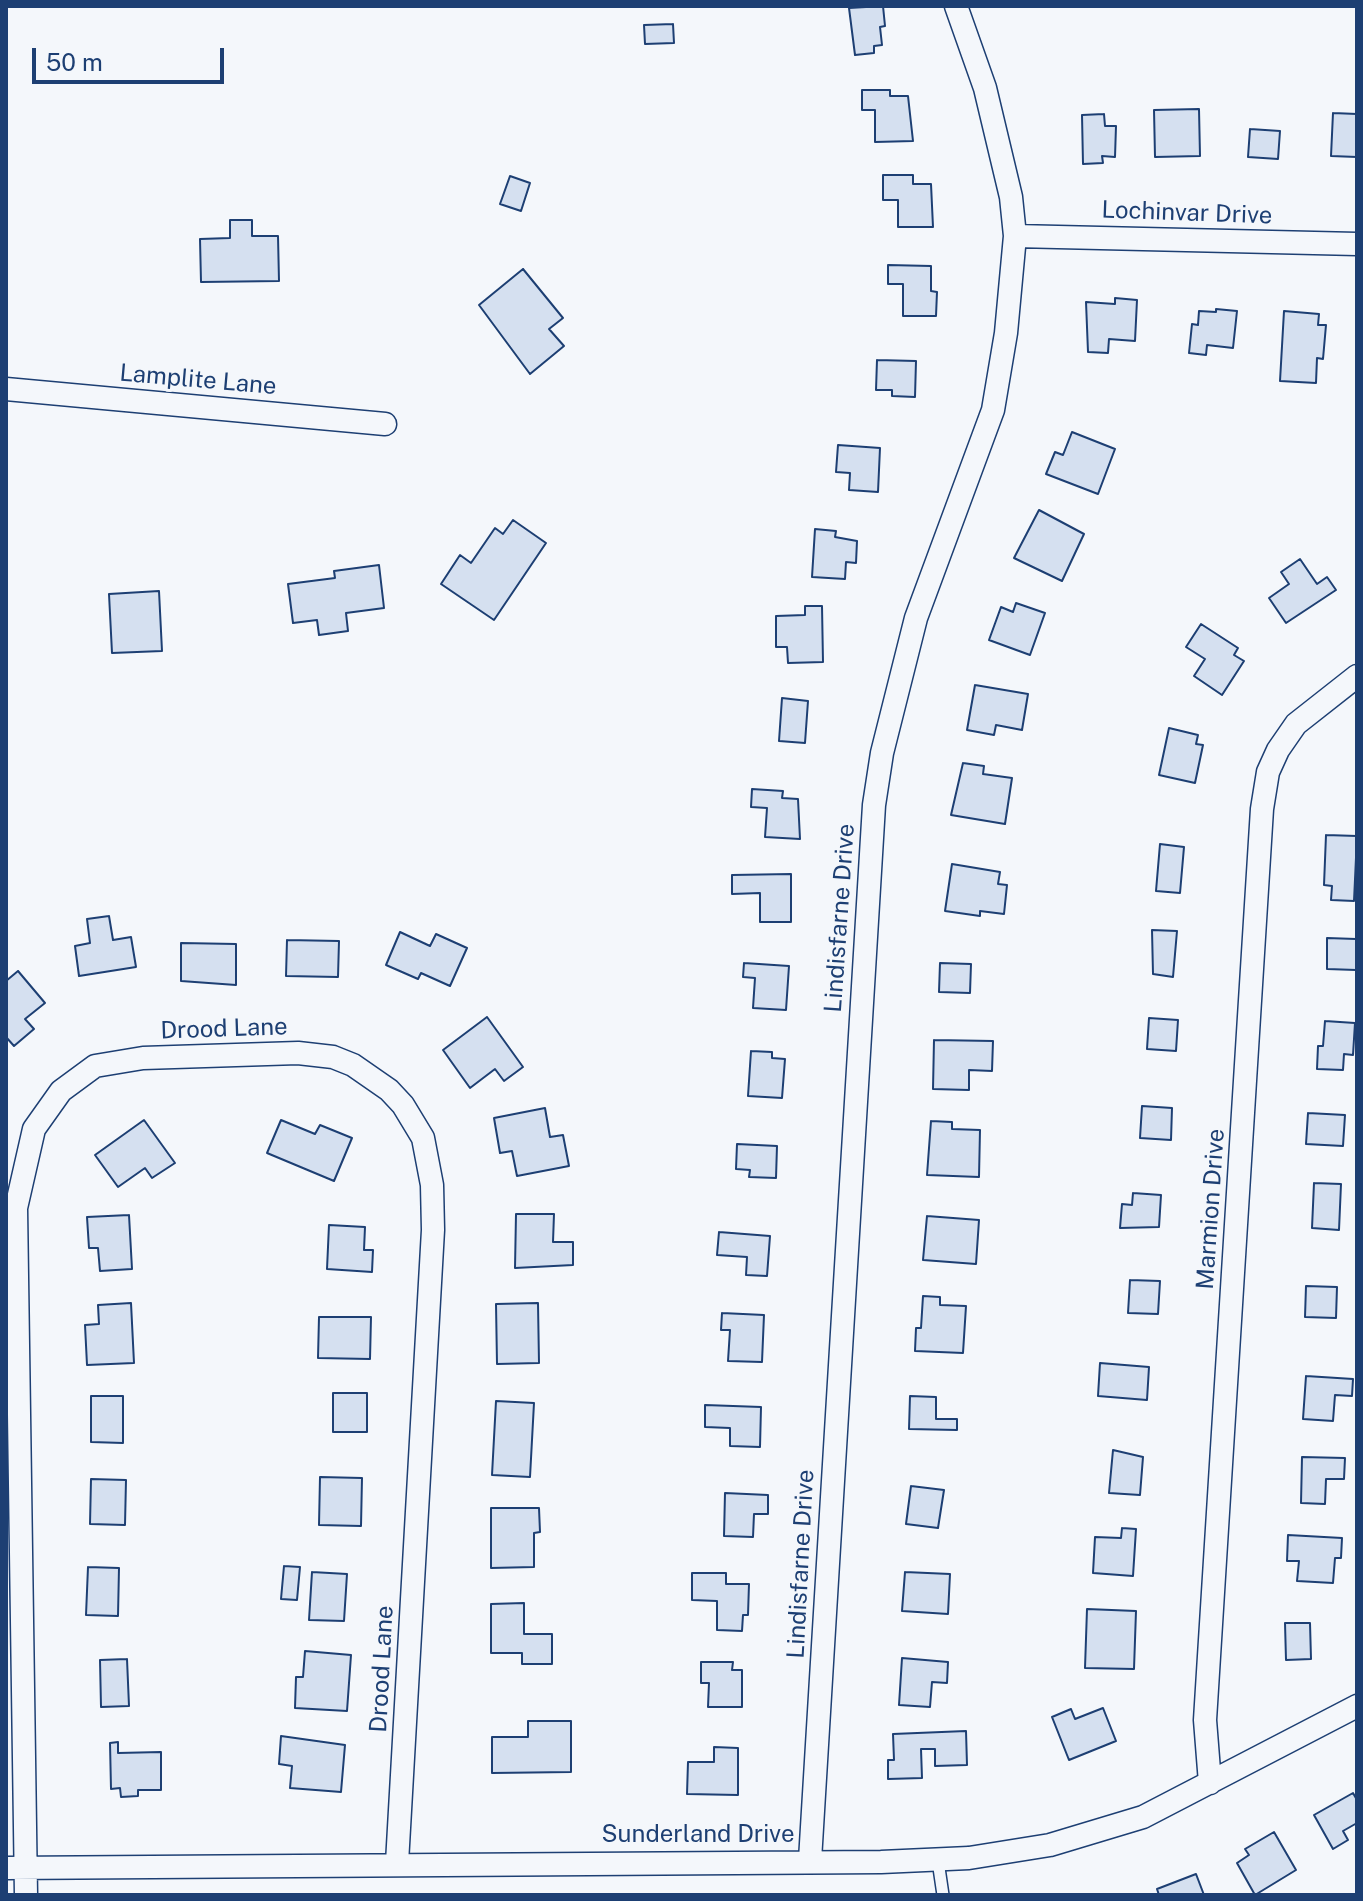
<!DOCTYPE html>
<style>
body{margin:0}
#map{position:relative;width:1363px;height:1901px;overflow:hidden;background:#f4f7fb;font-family:"Public Sans",sans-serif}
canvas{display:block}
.frame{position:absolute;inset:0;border:8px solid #1d3f73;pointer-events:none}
.scale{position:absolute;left:32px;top:48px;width:192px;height:36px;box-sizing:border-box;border:4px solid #1d3f73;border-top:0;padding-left:10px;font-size:24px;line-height:28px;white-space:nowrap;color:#1d3f73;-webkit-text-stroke:6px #f4f7fb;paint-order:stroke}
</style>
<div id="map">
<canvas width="1363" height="1901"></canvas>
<div class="frame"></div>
<div class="scale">50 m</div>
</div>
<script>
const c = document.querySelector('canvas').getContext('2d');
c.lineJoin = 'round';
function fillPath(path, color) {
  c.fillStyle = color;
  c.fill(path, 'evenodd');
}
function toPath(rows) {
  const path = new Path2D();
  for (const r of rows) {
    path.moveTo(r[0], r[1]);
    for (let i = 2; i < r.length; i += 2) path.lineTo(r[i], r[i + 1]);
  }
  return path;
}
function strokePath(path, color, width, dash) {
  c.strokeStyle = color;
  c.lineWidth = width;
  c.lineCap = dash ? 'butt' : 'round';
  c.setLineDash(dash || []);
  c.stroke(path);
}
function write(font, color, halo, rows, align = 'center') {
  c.font = font + ' "Public Sans",sans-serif';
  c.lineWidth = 6;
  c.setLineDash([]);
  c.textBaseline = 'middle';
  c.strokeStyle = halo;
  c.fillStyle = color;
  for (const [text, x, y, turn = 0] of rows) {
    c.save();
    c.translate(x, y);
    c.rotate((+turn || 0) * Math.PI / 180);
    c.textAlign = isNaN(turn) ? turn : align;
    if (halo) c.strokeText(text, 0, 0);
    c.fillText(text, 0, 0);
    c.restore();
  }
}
const building = toPath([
 [883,6,885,26,880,27,882,45,874,46,874,53,855,55,849,8,883,6],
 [673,24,674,43,645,44,644,25,673,24],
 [862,90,890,90,890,96,908,96,913,141,875,142,875,110,862,110,862,90],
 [1199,109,1200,156,1155,157,1154,110,1199,109],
 [1333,113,1357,114,1357,157,1331,156,1333,113],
 [1104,114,1105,126,1116,126,1115,157,1102,156,1103,163,1083,164,1082,115,1104,114],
 [1250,129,1280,131,1278,159,1248,157,1250,129],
 [883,175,913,175,913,184,931,184,933,227,898,227,898,200,883,200,883,175],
 [510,176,530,183,521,211,500,204,510,176],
 [230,220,252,220,252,236,278,236,279,281,201,282,200,239,230,238,230,220],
 [888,265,931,266,931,291,937,292,936,316,903,316,903,284,888,284,888,265],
 [523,269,563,318,549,329,564,346,530,374,479,305,523,269],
 [1115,298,1137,300,1135,341,1109,339,1108,353,1088,352,1086,302,1115,304,1115,298],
 [1216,309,1237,311,1233,348,1207,345,1206,355,1189,353,1192,324,1198,325,1199,311,1216,312,1216,309],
 [1284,311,1319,314,1318,325,1326,325,1323,359,1317,358,1316,383,1280,381,1284,311],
 [877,360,916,361,915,397,892,396,892,390,876,390,877,360],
 [1072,432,1115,449,1098,494,1046,474,1055,452,1063,455,1072,432],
 [838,445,880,448,878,492,849,490,850,473,836,472,838,445],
 [1039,510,1084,534,1062,581,1014,558,1039,510],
 [513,520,546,543,494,620,441,584,460,555,471,563,495,528,503,534,513,520],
 [815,529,836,531,835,537,857,541,856,563,846,562,845,579,812,577,815,529],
 [1300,559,1317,584,1327,577,1336,590,1286,623,1269,598,1289,584,1281,572,1300,559],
 [379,565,384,608,346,613,348,631,319,635,317,620,293,623,288,584,335,578,334,571,379,565],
 [159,591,162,651,112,653,109,594,159,591],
 [1016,603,1045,613,1030,655,989,640,1001,607,1013,612,1016,603],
 [805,606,822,606,823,662,788,663,787,647,776,647,776,616,805,615,805,606],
 [1201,624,1238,648,1234,655,1244,661,1222,695,1194,676,1205,659,1186,647,1201,624],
 [975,685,1028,694,1022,730,996,725,994,735,967,730,975,685],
 [782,698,808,701,805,743,779,741,782,698],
 [1169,728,1198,735,1196,744,1203,745,1195,783,1159,775,1169,728],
 [963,763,984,766,983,774,1012,778,1005,824,951,815,963,763],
 [752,789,783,791,782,798,798,799,800,839,765,837,767,808,751,807,752,789],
 [1326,835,1357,836,1354,901,1331,900,1332,886,1324,885,1326,835],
 [1160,844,1184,847,1180,893,1156,891,1160,844],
 [952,864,1000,872,998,884,1007,885,1004,914,980,911,980,916,945,911,952,864],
 [791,874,791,922,760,922,760,893,732,894,732,875,791,874],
 [109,916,113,940,131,937,136,967,79,976,75,946,90,943,87,919,109,916],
 [1152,930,1177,931,1173,977,1153,974,1152,930],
 [400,932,430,946,436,934,467,948,450,986,421,973,418,979,386,965,400,932],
 [1327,938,1356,939,1356,970,1327,969,1327,938],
 [287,940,339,941,338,977,286,976,287,940],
 [181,943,236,944,236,985,181,981,181,943],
 [744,963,789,966,786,1010,753,1008,755,978,743,977,744,963],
 [940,963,971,964,970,993,939,992,940,963],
 [18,971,45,1003,25,1019,34,1029,14,1046,6,1037,6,981,18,971],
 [487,1017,523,1067,504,1081,495,1069,470,1088,443,1050,487,1017],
 [1149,1018,1178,1020,1176,1051,1147,1049,1149,1018],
 [1325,1021,1355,1023,1353,1055,1344,1054,1343,1070,1317,1069,1318,1046,1323,1046,1325,1021],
 [934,1040,993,1041,992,1071,969,1070,969,1090,933,1089,934,1040],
 [751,1051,772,1052,772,1058,785,1059,782,1098,748,1096,751,1051],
 [1142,1106,1172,1108,1171,1140,1140,1138,1142,1106],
 [545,1108,550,1137,563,1135,569,1166,517,1176,512,1151,500,1153,494,1118,545,1108],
 [1308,1113,1345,1115,1343,1146,1306,1144,1308,1113],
 [144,1120,175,1163,152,1178,145,1168,118,1187,95,1155,144,1120],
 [281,1120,315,1134,320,1125,352,1138,334,1181,267,1153,281,1120],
 [931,1121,952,1122,952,1129,980,1130,979,1177,927,1175,931,1121],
 [737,1144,777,1146,776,1178,749,1177,750,1170,736,1169,737,1144],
 [1314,1183,1341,1184,1339,1230,1312,1228,1314,1183],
 [1133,1193,1161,1195,1159,1227,1120,1228,1122,1204,1132,1205,1133,1193],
 [516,1214,554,1214,553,1242,573,1242,573,1265,515,1268,516,1214],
 [129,1215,132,1269,100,1271,98,1248,89,1248,87,1217,129,1215],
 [927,1216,979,1220,976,1264,923,1260,927,1216],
 [329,1225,365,1227,364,1250,373,1250,372,1272,327,1269,329,1225],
 [719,1232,770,1236,767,1276,746,1275,747,1257,717,1255,719,1232],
 [1130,1280,1160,1281,1158,1314,1128,1313,1130,1280],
 [1306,1286,1337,1287,1336,1318,1305,1317,1306,1286],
 [923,1296,940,1297,940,1305,966,1306,963,1353,915,1351,916,1328,921,1328,923,1296],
 [131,1303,134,1363,87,1365,85,1325,99,1324,98,1305,131,1303],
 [538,1303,539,1363,497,1364,496,1304,538,1303],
 [722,1313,764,1315,762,1362,728,1361,730,1330,721,1330,722,1313],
 [319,1317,371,1317,370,1359,318,1358,319,1317],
 [1100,1363,1149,1367,1147,1400,1098,1396,1100,1363],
 [1306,1376,1353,1379,1352,1396,1335,1395,1333,1421,1303,1419,1306,1376],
 [333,1393,367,1393,367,1432,333,1432,333,1393],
 [91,1396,123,1396,123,1443,91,1442,91,1396],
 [910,1396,936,1397,936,1419,957,1419,957,1430,909,1429,910,1396],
 [496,1401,534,1403,530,1477,492,1475,496,1401],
 [705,1405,761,1407,760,1447,730,1446,730,1428,705,1427,705,1405],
 [1113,1450,1143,1457,1140,1495,1109,1493,1113,1450],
 [1302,1457,1345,1458,1344,1479,1326,1479,1325,1504,1301,1503,1302,1457],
 [320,1477,362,1478,361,1526,319,1525,320,1477],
 [91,1479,126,1480,125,1525,90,1524,91,1479],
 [911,1486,944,1490,938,1528,906,1524,911,1486],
 [725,1493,768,1495,768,1514,754,1514,753,1537,724,1536,725,1493],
 [491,1508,539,1508,540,1532,534,1533,534,1567,491,1568,491,1508],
 [1122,1528,1136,1529,1133,1576,1093,1573,1095,1537,1121,1538,1122,1528],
 [1288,1535,1342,1538,1341,1558,1335,1558,1333,1583,1297,1581,1299,1561,1287,1561,1288,1535],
 [284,1566,300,1567,297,1600,281,1599,284,1566],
 [88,1567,119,1568,118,1616,86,1615,88,1567],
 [312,1572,347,1574,344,1621,309,1620,312,1572],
 [905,1572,950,1574,948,1614,902,1611,905,1572],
 [692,1573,726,1573,726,1584,749,1584,748,1615,743,1615,742,1631,717,1630,717,1601,692,1600,692,1573],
 [524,1603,524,1634,552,1634,552,1664,522,1664,522,1653,491,1653,491,1604,524,1603],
 [1087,1609,1136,1611,1134,1669,1085,1668,1087,1609],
 [1285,1623,1310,1623,1311,1659,1286,1660,1285,1623],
 [305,1651,351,1655,347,1711,295,1708,296,1677,303,1677,305,1651],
 [902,1658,948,1662,947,1683,932,1682,930,1707,899,1705,902,1658],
 [127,1659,129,1706,101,1707,100,1660,127,1659],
 [701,1662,733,1662,732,1670,742,1670,742,1707,708,1707,709,1683,701,1683,701,1662],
 [1103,1708,1116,1741,1069,1760,1052,1717,1071,1709,1075,1719,1103,1708],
 [528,1721,571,1721,571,1772,492,1773,492,1737,528,1737,528,1721],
 [966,1731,967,1765,935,1766,935,1749,921,1749,922,1778,888,1779,888,1760,894,1760,893,1734,966,1731],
 [281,1736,345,1745,341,1792,290,1788,292,1766,279,1764,281,1736],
 [118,1742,118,1753,161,1752,161,1790,138,1790,138,1796,121,1797,120,1788,111,1789,110,1743,118,1742],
 [714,1747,738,1748,738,1795,687,1794,688,1762,714,1762,714,1747],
 [1353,1793,1357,1800,1357,1823,1343,1831,1348,1840,1333,1849,1314,1815,1353,1793],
 [1274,1832,1296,1870,1255,1895,1237,1863,1249,1855,1245,1849,1274,1832],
 [1196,1874,1204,1895,1159,1895,1157,1889,1196,1874]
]);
fillPath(building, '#d5e0f0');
strokePath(building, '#1d3f73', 2);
const service = toPath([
 [938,1861,943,1895]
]);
const minor = toPath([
 [1015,236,1357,244],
 [6,389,385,424],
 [1210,1783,1205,1720,1262,809,1268,772,1278,750,1296,724,1357,676],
 [810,1860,874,805,882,753,916,618,993,410,1006,333,1015,236,1011,197,985,88,956,6],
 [6,1868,881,1862,969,1858,1050,1845,1143,1817,1357,1706],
 [26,1895,16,1208,34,1129,61,1091,95,1066,143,1058,298,1053,333,1057,353,1065,389,1090,403,1105,423,1138,432,1185,433,1230,397,1863]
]);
strokePath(service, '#1d3f73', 14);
strokePath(minor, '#1d3f73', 25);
strokePath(service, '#f4f7fb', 11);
strokePath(minor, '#f4f7fb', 22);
write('24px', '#1d3f73', '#f4f7fb', [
 ["Lochinvar Drive",1187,213,2],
 ["Lamplite Lane",198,380,5],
 ["Lindisfarne Drive",840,918,-86],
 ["Drood Lane",224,1029,-2],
 ["Marmion Drive",1211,1209,-86],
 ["Lindisfarne Drive",801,1564,-87],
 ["Drood Lane",382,1669,-87],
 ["Sunderland Drive",698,1835]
]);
</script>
